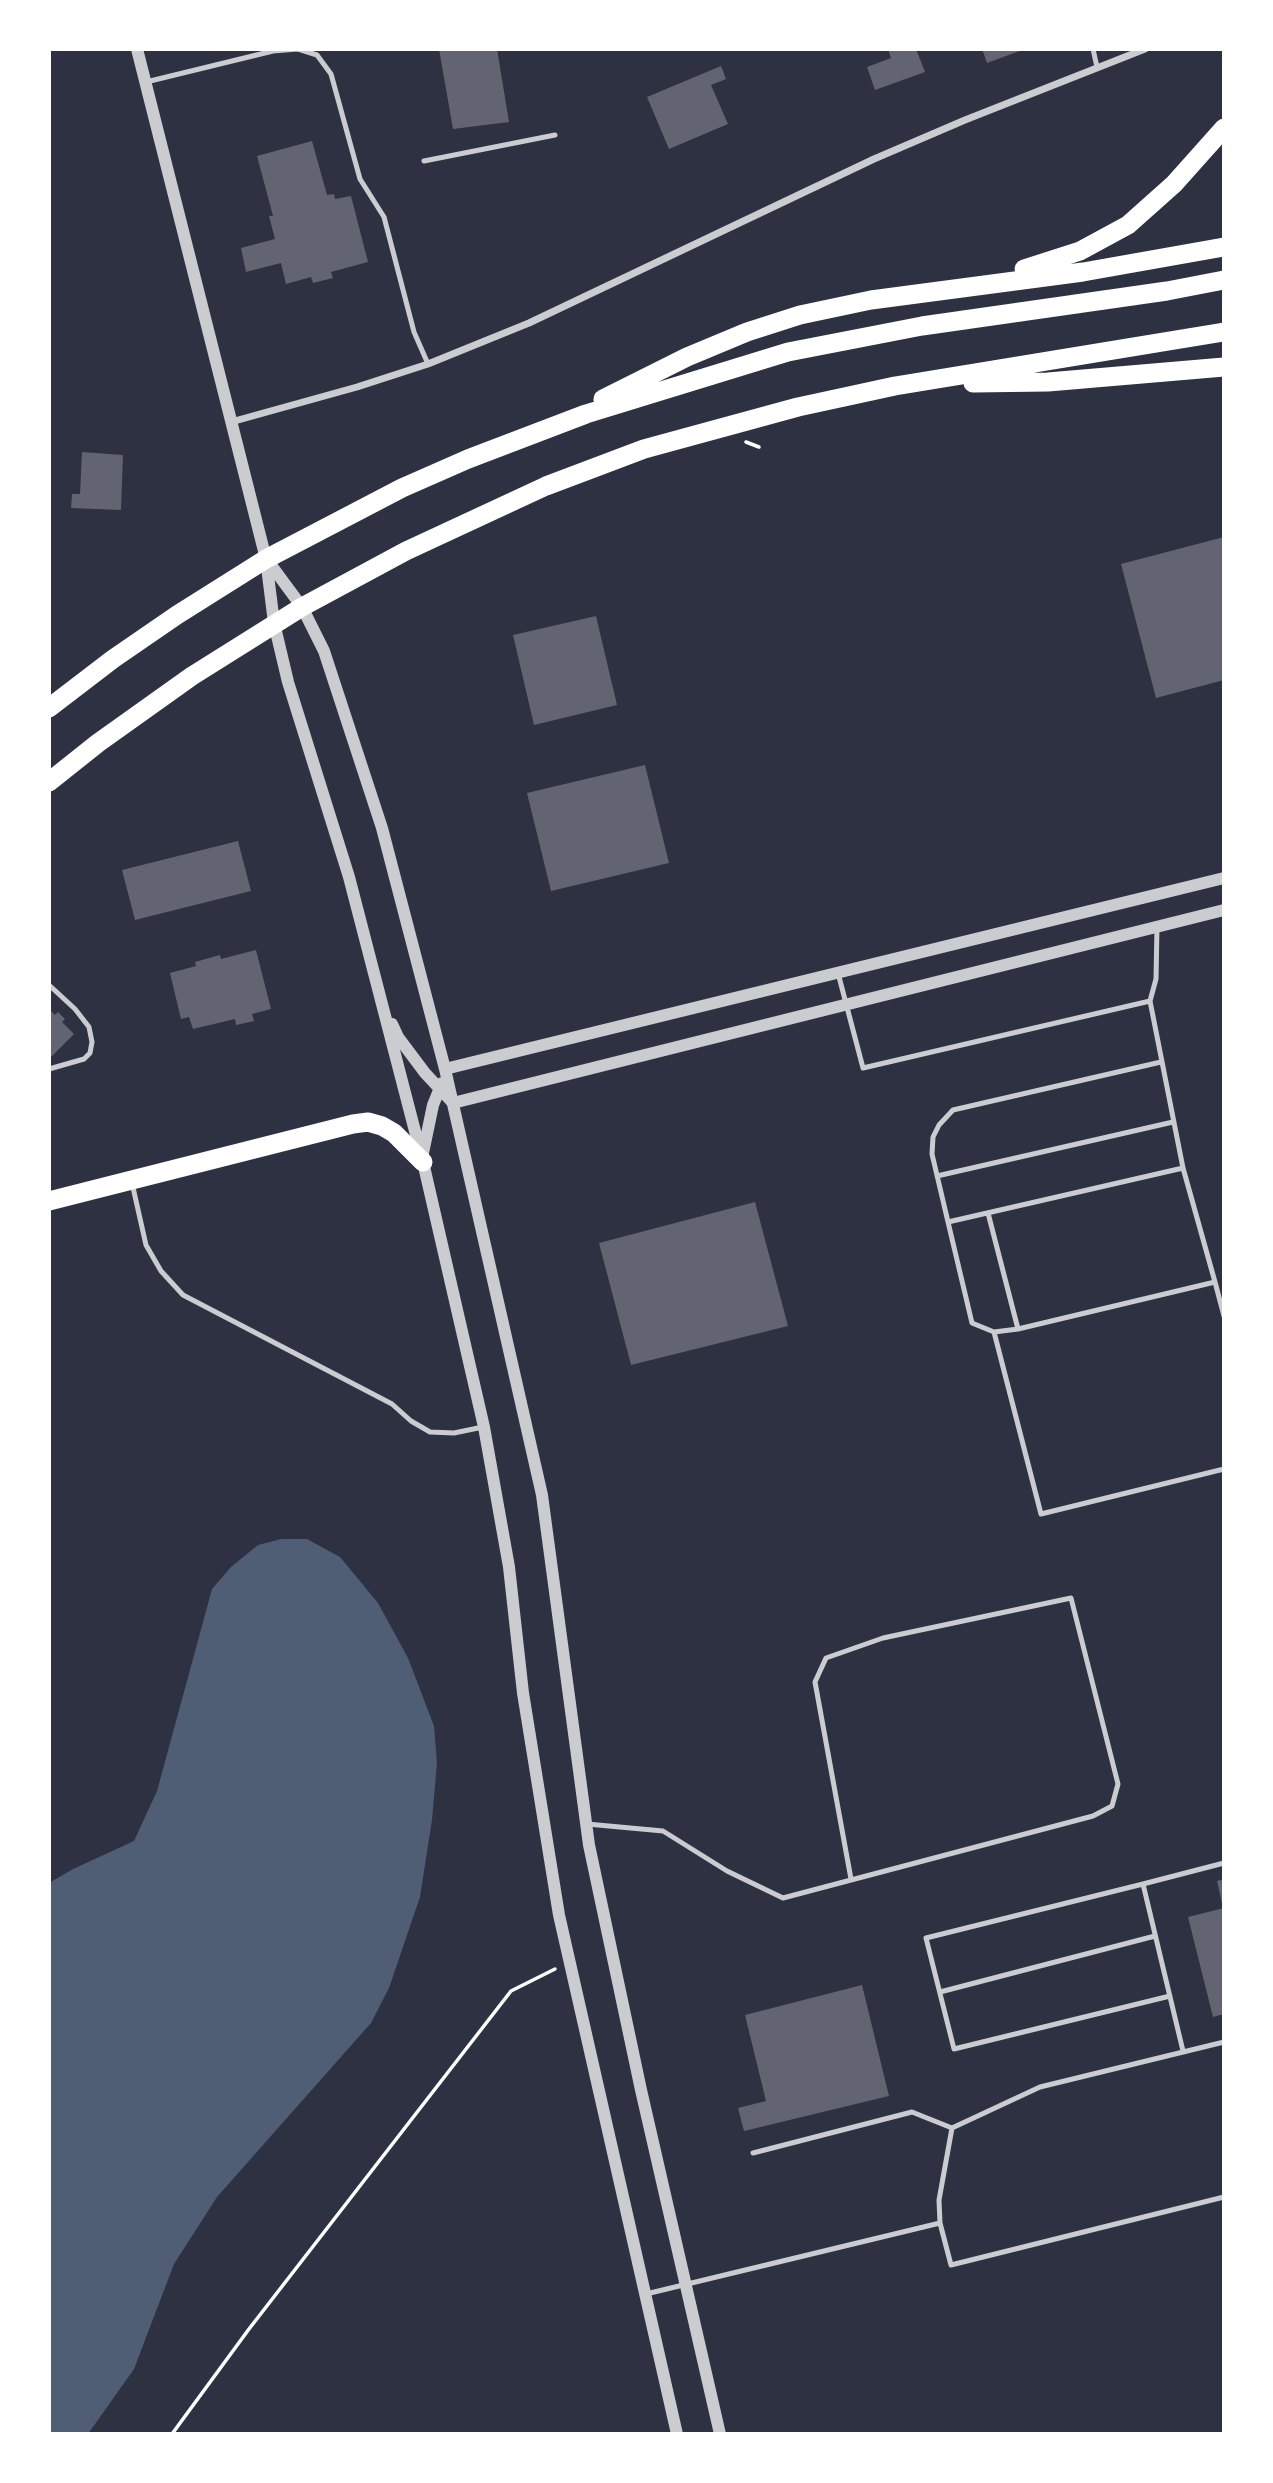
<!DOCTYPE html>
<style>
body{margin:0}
#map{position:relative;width:1273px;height:2483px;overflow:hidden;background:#2d3142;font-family:"Public Sans",sans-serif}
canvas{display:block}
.frame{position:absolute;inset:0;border:51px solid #fff;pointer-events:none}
</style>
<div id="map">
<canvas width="1273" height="2483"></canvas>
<div class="frame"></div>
</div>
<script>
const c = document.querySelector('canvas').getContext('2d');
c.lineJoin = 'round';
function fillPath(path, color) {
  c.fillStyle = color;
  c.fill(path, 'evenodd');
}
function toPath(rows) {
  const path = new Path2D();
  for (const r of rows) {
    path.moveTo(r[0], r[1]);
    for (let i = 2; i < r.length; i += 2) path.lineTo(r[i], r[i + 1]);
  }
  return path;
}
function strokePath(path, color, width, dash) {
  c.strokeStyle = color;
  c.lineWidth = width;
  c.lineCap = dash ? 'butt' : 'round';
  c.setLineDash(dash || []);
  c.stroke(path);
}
fillPath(toPath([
 [281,1539,307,1539,340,1557,378,1603,408,1658,434,1726,437,1763,432,1820,420,1897,389,1988,371,2023,217,2197,174,2264,134,2369,88,2434,49,2434,49,1883,73,1869,134,1841,157,1791,212,1589,231,1567,258,1545]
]), '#4f5d75');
fillPath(toPath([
 [439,49,497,49,509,122,453,129],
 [888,49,906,49,907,51,916,49,925,72,875,90,867,67,891,58],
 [982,49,1025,49,987,63],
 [721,66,726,79,711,85,728,124,669,149,647,97],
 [312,141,327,195,334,194,335,199,351,196,368,262,331,272,333,278,313,283,311,277,286,284,281,263,246,272,241,248,275,239,269,216,273,216,257,156],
 [82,452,123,455,121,510,71,508,72,494,80,494],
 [1224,537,1224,680,1156,698,1121,564],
 [596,616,617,705,534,725,513,635],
 [645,765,669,863,551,891,527,793],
 [238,841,251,891,135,920,122,870],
 [256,950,271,1009,252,1014,254,1021,236,1025,235,1019,193,1029,189,1017,181,1019,170,973,196,966,195,962,220,955,221,959],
 [49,1009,55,1015,58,1012,65,1019,62,1022,74,1034,49,1059],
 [755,1202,788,1326,631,1365,599,1243],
 [1224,1879,1224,1908,1223,1908,1217,1881],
 [1224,1908,1224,2014,1213,2017,1188,1917],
 [862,1985,889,2096,744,2131,738,2108,766,2101,745,2015]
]), '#626471');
strokePath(toPath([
 [746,442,759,447],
 [172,2434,249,2329,511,1991,555,1969]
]), '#fff', 3.5);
strokePath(toPath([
 [1093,49,1097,67],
 [146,82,273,51,298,49,317,55,331,74,360,179,384,217,414,332,428,364],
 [424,161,555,135],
 [838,973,863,1068,1150,1001,1156,979,1157,927],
 [49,985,75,1009,89,1027,92,1042,90,1053,84,1059,49,1069],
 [1150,1001,1183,1168,948,1222,932,1154,933,1137,939,1125,953,1110,1161,1062],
 [1183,1168,1215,1282],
 [937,1176,1173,1122],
 [132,1183,146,1245,161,1271,183,1295,392,1404,411,1421,430,1432,454,1433,483,1427],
 [948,1222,972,1323,994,1332,1018,1329,988,1213],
 [1018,1329,1215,1282,1224,1316],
 [994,1332,1041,1514,1224,1469],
 [587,1824,663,1831,727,1871,783,1898,1093,1816,1112,1806,1118,1784,1071,1598,883,1638,826,1658,815,1682,851,1879],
 [1143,1884,926,1938,954,2049,1170,1996],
 [940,1992,1155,1936],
 [1183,2051,1143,1884,1224,1863],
 [753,2153,912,2112,952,2128,1040,2087,1224,2042],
 [940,2223,939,2200,952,2128],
 [646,2294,940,2223,951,2265,1224,2197]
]), '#caccd0', 5);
strokePath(toPath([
 [231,422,357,387,428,364,529,323,874,159,965,120,1145,49]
]), '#caccd0', 7);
strokePath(toPath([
 [137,49,266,559,274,623,288,682,349,877,423,1162,484,1427,509,1567,523,1693,559,1915,677,2434],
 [268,561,302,607,324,651,382,828,445,1069,542,1495,589,1845,641,2090,720,2434],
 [392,1024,398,1037,425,1073,453,1103,1224,910],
 [445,1069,1224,878],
 [423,1153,433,1105,442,1083]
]), '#caccd0', 12);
strokePath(toPath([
 [1024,269,1080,251,1128,225,1174,184,1224,128],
 [973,383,1048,382,1224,367],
 [603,399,687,357,747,332,800,315,871,300,1083,272,1224,247],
 [49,708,113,659,177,615,266,559,402,488,468,459,586,414,788,352,922,326,1167,291,1224,280],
 [49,782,98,743,192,676,302,607,406,551,546,486,644,449,798,407,895,386,1224,332],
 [49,1201,353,1124,368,1122,382,1126,394,1133,423,1162]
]), '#fff', 19);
</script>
